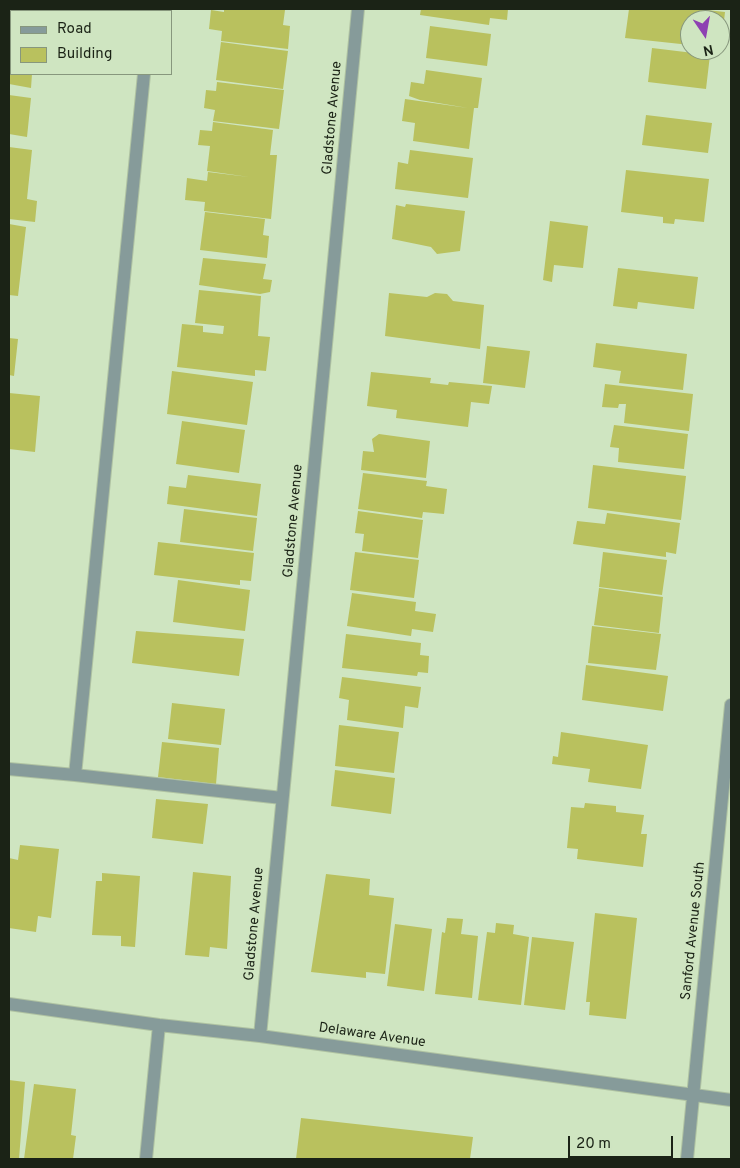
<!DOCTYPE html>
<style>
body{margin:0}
#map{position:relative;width:740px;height:1168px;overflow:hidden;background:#cfe5c1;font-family:Overpass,sans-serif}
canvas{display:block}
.frame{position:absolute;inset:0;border:10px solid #1b2316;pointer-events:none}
.legend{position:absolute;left:10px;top:10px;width:162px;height:65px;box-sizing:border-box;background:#cfe5c1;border:1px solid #87977d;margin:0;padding:6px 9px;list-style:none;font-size:15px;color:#1b2316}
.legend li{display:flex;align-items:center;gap:10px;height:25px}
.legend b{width:25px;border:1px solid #87977d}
.north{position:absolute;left:680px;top:10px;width:50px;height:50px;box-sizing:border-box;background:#cfe5c1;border:1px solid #87977d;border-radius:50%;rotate:168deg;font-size:14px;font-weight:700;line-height:20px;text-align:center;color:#1b2316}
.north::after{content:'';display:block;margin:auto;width:18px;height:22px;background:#8e41b2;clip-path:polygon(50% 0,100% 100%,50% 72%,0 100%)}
.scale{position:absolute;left:568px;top:1136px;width:105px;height:22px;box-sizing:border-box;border:2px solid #1b2316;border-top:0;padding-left:6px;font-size:15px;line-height:18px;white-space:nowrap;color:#1b2316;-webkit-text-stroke:4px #cfe5c1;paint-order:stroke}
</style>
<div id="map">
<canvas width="740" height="1168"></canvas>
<div class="frame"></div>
<ul class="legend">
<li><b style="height:6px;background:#869b9a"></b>Road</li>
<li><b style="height:14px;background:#b9c15e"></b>Building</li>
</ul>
<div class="north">N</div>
<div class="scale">20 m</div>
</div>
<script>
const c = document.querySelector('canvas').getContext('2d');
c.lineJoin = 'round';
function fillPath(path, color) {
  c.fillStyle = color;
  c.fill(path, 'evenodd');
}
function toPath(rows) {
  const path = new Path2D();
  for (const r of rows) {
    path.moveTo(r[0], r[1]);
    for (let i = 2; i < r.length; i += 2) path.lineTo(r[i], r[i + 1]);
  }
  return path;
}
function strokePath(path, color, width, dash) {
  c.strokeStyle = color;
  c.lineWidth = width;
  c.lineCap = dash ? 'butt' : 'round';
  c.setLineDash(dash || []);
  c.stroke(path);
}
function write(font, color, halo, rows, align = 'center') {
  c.font = font + ' Overpass,sans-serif';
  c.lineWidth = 4;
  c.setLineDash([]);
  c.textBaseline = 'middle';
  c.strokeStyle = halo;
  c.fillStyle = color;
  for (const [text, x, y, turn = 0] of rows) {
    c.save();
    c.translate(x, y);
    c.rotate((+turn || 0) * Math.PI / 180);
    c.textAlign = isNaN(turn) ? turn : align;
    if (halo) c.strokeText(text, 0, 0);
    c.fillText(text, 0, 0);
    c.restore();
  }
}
fillPath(toPath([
 [9,9,51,9,61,10,11,11,11,38,9,37],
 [224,9,285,10,283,25,290,26,288,49,221,41,222,31,209,29,211,10,224,12],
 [421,9,508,9,507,20,490,18,489,25,420,15],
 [629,9,697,9,725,12,721,48,720,48,720,20,690,20,690,45,625,38],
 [430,26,491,34,487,66,426,58],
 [221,42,288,51,283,89,216,80],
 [9,47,11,47,11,74,32,74,31,88,9,84],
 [652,48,710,55,706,89,648,82],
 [426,70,482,78,478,108,474,108,469,149,413,141,415,123,402,121,405,99,468,108,420,100,409,96,411,82,424,84],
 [217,82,284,90,279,129,213,121,215,110,204,108,206,90,216,91],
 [9,95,31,98,27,137,9,134],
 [646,115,712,123,708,153,642,145],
 [213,122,273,130,270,155,277,155,271,219,204,211,205,202,185,200,187,178,207,181,208,172,249,177,207,171,210,146,198,145,200,130,212,131],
 [9,147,32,150,27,199,37,201,35,222,9,219],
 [410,150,473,158,468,198,395,189,398,162,408,164],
 [626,170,709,179,704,222,675,219,674,224,663,223,663,217,621,212],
 [406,204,465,211,460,251,437,254,431,247,392,239,396,205,405,207],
 [205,212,265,219,263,235,269,236,267,258,200,250],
 [550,221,588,226,583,268,554,265,552,282,543,280],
 [9,224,26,227,18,296,9,295],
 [203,258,266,264,263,279,272,280,270,292,260,294,199,285],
 [618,268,698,277,694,309,638,302,637,309,613,306],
 [199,290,261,296,258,336,270,337,266,371,255,370,255,376,177,367,182,324,203,326,203,332,223,334,224,326,195,323],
 [389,293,427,297,435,293,447,294,453,301,484,305,480,349,385,336],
 [9,338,18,339,14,376,9,375],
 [596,343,687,354,683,390,619,383,621,371,593,367],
 [487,346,530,351,525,388,483,383],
 [172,371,253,382,247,425,167,414],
 [371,372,431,378,430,383,448,385,449,382,492,386,489,404,471,402,468,427,396,418,397,410,367,406],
 [605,384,693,394,689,431,624,423,626,404,619,404,618,408,602,407],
 [9,393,40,396,35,452,9,449],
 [182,421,245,430,239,473,176,464],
 [614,425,688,434,684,469,618,462,619,448,610,447],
 [379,434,430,441,426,478,361,470,363,451,374,452,372,439],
 [593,465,686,476,681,520,588,508],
 [363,473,427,481,426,486,447,489,444,514,423,512,422,518,358,509],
 [188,475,261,484,257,516,167,504,169,486,186,488],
 [184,509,257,518,253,551,180,542],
 [358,511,423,520,418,558,362,551,364,534,355,533],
 [607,513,680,523,676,554,666,552,666,557,573,544,577,521,605,524],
 [158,542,254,553,251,581,240,580,240,585,154,575],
 [355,552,419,560,414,598,350,590],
 [603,552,667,560,662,595,599,587],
 [178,580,250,590,245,631,173,622],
 [599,588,663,597,659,633,594,625],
 [352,593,416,602,415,611,436,614,433,632,412,629,411,636,347,626],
 [592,626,661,634,656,670,588,663],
 [136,631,244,639,239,676,132,663],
 [346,634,421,643,420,655,429,656,428,673,418,672,417,676,342,668],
 [586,665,668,676,663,711,582,700],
 [342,677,421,687,418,708,405,706,403,728,347,720,349,700,339,698],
 [172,703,225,709,221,745,168,739],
 [339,725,399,732,394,773,335,766],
 [561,732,648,745,641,789,588,782,590,769,552,764,553,756,558,757],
 [162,742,219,748,216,784,158,777],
 [335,770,395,778,391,814,331,806],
 [156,799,208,804,203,844,152,838],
 [585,803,616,806,616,812,644,815,641,834,647,834,643,867,577,859,578,849,567,848,571,807,584,808],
 [20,845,59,849,51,918,38,916,36,932,9,928,9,858,18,860],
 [193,872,231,876,227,949,210,947,209,957,185,955],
 [102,873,140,876,135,947,121,946,121,936,92,935,96,881,102,881],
 [326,874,370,879,369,895,394,898,385,974,366,972,366,978,311,972],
 [595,913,637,918,626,1019,589,1015,590,1002,586,1002],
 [447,918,463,919,461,934,478,936,472,998,435,994,442,932,445,933],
 [496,923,514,925,513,934,529,937,521,1005,478,1000,487,932,495,933],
 [395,924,432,929,424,991,387,986],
 [532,937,574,942,565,1010,524,1005],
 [9,1080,25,1082,19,1159,9,1159],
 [34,1084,76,1089,71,1135,76,1136,73,1159,24,1159],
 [301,1118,473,1137,470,1159,296,1159]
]), '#b9c15e');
const minor = toPath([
 [150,11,150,9],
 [9,769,75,775,144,74],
 [75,775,282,798],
 [9,1004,159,1025,260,1036,731,1100],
 [260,1036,358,9],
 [146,1159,159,1025],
 [687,1159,731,705]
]);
strokePath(minor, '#afc2a2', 14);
strokePath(minor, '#869b9a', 12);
write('14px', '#1b2316', '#cfe5c1', [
 ["Gladstone Avenue",333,118,-85],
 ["Gladstone Avenue",294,521,-85],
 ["Gladstone Avenue",255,924,-85],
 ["Sanford Avenue South",694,931,-84],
 ["Delaware Avenue",372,1036,8]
]);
</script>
